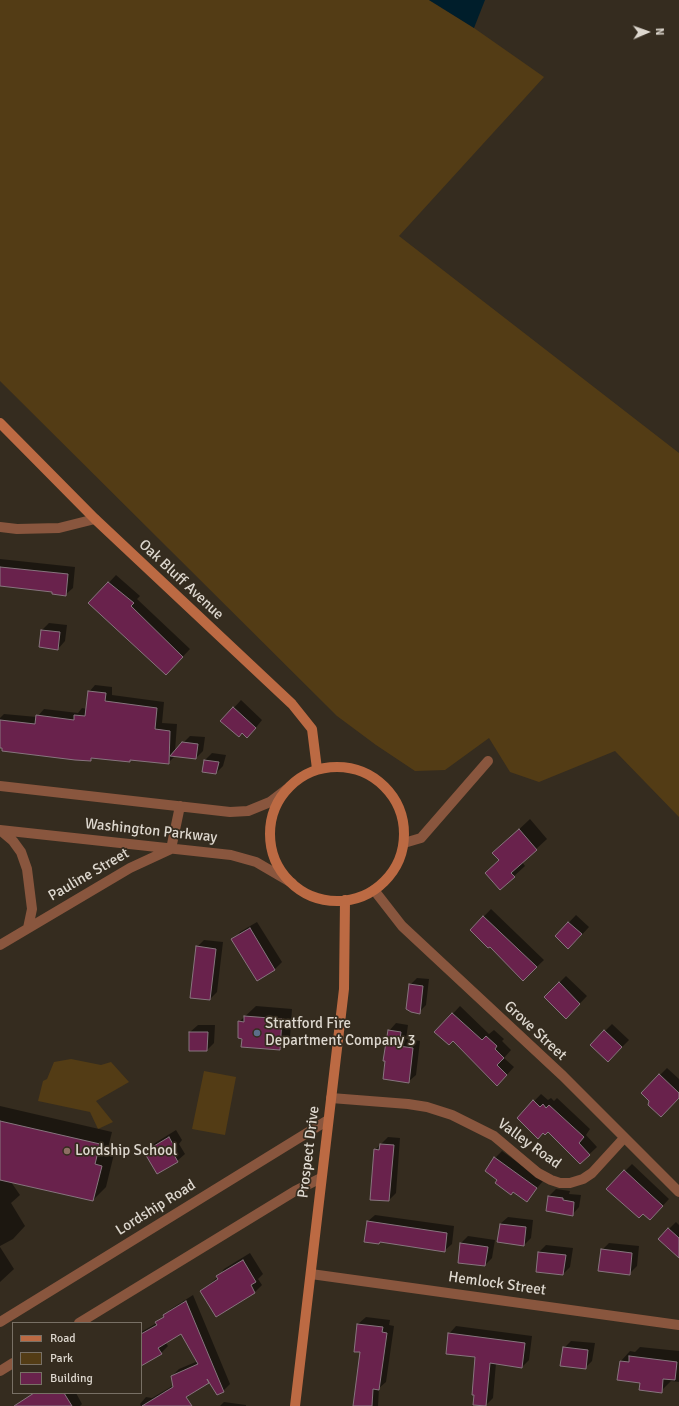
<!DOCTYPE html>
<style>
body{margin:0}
#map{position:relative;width:679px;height:1406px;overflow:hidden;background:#352c1f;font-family:Signika,sans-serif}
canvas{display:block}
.legend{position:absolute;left:12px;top:1322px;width:130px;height:72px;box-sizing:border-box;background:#352c1f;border:1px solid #787065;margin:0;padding:5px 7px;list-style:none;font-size:12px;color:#ddd7ce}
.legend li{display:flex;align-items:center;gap:8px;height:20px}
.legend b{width:20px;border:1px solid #787065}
.north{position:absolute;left:627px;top:12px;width:40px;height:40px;-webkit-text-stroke:3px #352c1f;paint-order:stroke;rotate:88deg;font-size:11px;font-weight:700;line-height:16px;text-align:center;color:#ddd7ce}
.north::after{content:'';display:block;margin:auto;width:14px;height:18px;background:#ddd7ce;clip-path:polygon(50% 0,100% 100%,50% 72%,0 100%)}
</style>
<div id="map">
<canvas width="679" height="1406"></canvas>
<ul class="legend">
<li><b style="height:5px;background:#bc6a43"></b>Road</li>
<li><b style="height:11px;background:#533c15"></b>Park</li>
<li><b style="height:11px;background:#69224c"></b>Building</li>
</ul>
<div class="north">N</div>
</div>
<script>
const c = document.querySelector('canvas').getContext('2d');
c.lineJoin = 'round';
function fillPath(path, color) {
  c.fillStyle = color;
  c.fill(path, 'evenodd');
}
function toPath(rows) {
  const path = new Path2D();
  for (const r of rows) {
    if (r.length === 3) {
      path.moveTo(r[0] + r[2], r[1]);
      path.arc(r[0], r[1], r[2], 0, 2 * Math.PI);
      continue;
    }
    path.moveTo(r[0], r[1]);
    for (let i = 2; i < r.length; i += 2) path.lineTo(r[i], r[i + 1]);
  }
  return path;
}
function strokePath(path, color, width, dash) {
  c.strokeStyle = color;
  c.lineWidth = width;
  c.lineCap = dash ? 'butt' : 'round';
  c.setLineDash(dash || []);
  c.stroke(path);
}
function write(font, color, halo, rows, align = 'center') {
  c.font = font + ' Signika,sans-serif';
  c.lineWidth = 3.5;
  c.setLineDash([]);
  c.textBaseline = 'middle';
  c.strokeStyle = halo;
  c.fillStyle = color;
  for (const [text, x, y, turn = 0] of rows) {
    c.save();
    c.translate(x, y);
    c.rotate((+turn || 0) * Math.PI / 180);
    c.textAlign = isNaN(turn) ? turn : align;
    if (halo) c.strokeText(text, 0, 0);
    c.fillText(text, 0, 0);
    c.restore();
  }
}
fillPath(toPath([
 [0,0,429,0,474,28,544,77,399,236,679,453,679,817,615,751,539,782,510,772,489,738,445,770,415,771,376,745,337,716,0,381],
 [71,1059,101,1065,111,1062,129,1082,96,1101,113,1122,98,1129,90,1112,38,1101,43,1081,47,1079,54,1062],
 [204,1071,236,1077,225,1135,192,1129]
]), '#533c15');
fillPath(toPath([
 [429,0,485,0,474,28]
]), '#001e2b');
fillPath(toPath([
 [0,559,75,567,73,588,65,595,53,591,0,585],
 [116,575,140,596,137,599,190,649,173,667,90,603],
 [49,623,67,625,65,641,58,649,40,647,42,630],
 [95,685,112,687,112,695,164,702,162,723,177,724,175,751,190,736,205,737,203,751,196,758,175,756,168,763,132,759,129,761,92,758,90,760,0,747,0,718,4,714,37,717,44,709,78,713,82,708,87,709,89,692],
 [241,700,262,720,254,730,242,732,222,721],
 [212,753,226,755,223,766,216,773,205,760],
 [530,819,547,839,522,862,525,866,500,889,500,860,494,853],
 [491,909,544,960,523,980,490,945,471,930],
 [576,915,589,927,576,941,556,936],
 [257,922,282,962,275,969,257,980,233,940,240,932],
 [204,940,223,942,217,992,210,999,197,947],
 [566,976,587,996,566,1018,545,997],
 [417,978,429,979,426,1005,419,1012,410,985],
 [256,1006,292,1009,290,1038,279,1049,243,1038,239,1022],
 [249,1016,287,1019,287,1021,249,1018],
 [460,1006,489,1034,494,1030,504,1039,502,1041,511,1050,504,1058,514,1067,504,1078,453,1040,436,1032],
 [396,1023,408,1025,406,1039,420,1041,416,1075,408,1082,389,1031],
 [612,1024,629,1040,615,1054,605,1031],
 [198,1025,215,1025,214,1043,207,1050,190,1032],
 [667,1068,679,1079,679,1097,660,1075],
 [541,1094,548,1100,551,1098,554,1101,557,1098,590,1129,586,1135,597,1147,580,1163,548,1131,518,1118],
 [0,1106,112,1132,107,1152,114,1154,106,1187,93,1200,11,1182,20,1195,11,1203,25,1226,13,1239,0,1246],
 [176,1130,182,1140,179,1144,185,1154,177,1161,145,1152,152,1145],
 [388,1137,400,1138,396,1193,389,1200,375,1150],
 [502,1151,543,1181,527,1200,499,1179,495,1158],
 [632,1164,669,1199,657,1212,625,1171],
 [556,1189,570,1191,569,1194,581,1195,579,1207,572,1215,549,1196],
 [375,1215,454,1226,452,1244,444,1251,381,1241,379,1243,367,1222],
 [508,1217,533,1220,531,1238,524,1245,500,1224],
 [676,1222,679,1225,679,1257,659,1239],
 [468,1236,495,1240,492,1258,485,1265,461,1243],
 [609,1243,639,1246,637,1266,629,1274,602,1250],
 [546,1245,573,1248,570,1267,563,1274,537,1271,539,1252],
 [0,1247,14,1269,0,1282],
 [250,1253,263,1274,258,1279,262,1285,255,1292,216,1316,201,1291,218,1277,224,1269],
 [193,1295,230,1384,223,1391,210,1381,177,1401,176,1406,141,1406,140,1404,146,1397,152,1398,174,1385,172,1376,179,1369,198,1361,181,1333,165,1342,168,1346,161,1353,141,1365,141,1332,157,1323,171,1309],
 [366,1317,390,1320,389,1325,394,1326,386,1382,379,1388,378,1406,354,1406,361,1352,355,1351,358,1324],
 [456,1326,532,1336,529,1360,522,1367,496,1363,493,1398,486,1405,477,1356,449,1334],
 [571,1341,595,1343,592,1361,585,1368,564,1348],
 [640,1347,679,1351,679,1382,671,1381,661,1391,641,1382,621,1361,630,1351,635,1352],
 [33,1393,76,1393,82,1404,80,1406,33,1406,28,1398],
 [224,1402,246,1405,246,1406,220,1406]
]), '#0007');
const building = toPath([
 [0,567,68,574,66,596,52,594,52,592,0,586,0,567],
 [108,582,134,603,131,606,183,657,166,675,88,603,108,582],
 [41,630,60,632,58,650,39,647,41,630],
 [88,691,106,693,105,701,157,708,155,729,170,731,169,764,130,760,130,762,91,758,91,761,75,760,2,751,2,748,0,748,0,720,35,724,36,715,74,720,74,715,85,716,88,691],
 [233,707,256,728,247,738,242,733,239,737,220,721,233,707],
 [182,742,198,744,196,759,170,756,182,742],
 [204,760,219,762,216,774,202,772,204,760],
 [519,829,537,850,511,873,515,877,500,890,485,873,499,860,492,853,519,829],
 [483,916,537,967,523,981,490,947,488,948,470,930,483,916],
 [568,922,582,934,568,949,555,936,568,922],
 [250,928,275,970,257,981,231,939,250,928],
 [196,946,216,949,210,1000,190,998,196,946],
 [559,982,580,1004,566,1019,544,997,559,982],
 [409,984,423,986,420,1014,411,1012,406,1009,409,984],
 [452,1013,482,1040,486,1036,497,1046,495,1049,504,1058,497,1065,507,1075,497,1086,453,1041,449,1045,434,1032,452,1013],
 [244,1016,282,1019,280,1050,241,1047,242,1039,238,1038,238,1021,244,1022,244,1016],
 [388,1030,401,1032,399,1046,413,1048,409,1083,383,1079,385,1061,383,1061,388,1030],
 [604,1030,622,1047,608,1062,590,1045,604,1030],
 [189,1032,208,1032,207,1051,189,1051,189,1032],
 [659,1074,679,1093,679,1098,661,1117,648,1105,649,1101,641,1093,659,1074],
 [533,1100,540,1107,543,1104,546,1108,549,1105,584,1137,579,1143,590,1155,580,1164,548,1132,545,1135,543,1133,538,1139,517,1118,533,1100],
 [0,1121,100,1144,95,1164,102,1166,93,1201,0,1180,0,1121],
 [169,1137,175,1148,172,1151,178,1162,157,1174,144,1152,169,1137],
 [380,1144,394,1145,389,1201,370,1200,374,1149,379,1150,380,1144],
 [494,1157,537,1188,527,1202,513,1192,511,1195,495,1183,497,1180,485,1171,494,1157],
 [624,1170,663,1206,650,1220,643,1214,639,1218,606,1189,624,1170],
 [548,1196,563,1198,563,1200,574,1202,573,1216,546,1211,548,1196],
 [367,1221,447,1233,445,1252,380,1242,379,1244,364,1242,367,1221],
 [500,1224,526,1227,524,1246,497,1242,500,1224],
 [668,1228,679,1238,679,1258,658,1239,668,1228],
 [460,1243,488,1247,485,1266,458,1263,460,1243],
 [601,1249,632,1253,630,1275,598,1271,601,1249],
 [538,1252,566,1255,563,1275,536,1272,538,1252],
 [243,1260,256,1282,251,1285,255,1293,216,1317,200,1291,218,1279,216,1276,243,1260],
 [186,1301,224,1392,217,1395,207,1379,209,1383,186,1397,192,1406,142,1406,173,1387,171,1376,198,1364,181,1334,158,1348,162,1354,141,1366,141,1334,157,1325,155,1322,164,1317,163,1315,186,1301],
 [357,1324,383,1327,382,1332,387,1333,379,1390,373,1389,372,1406,353,1406,360,1352,354,1352,357,1324],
 [448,1333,525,1343,522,1368,490,1363,486,1406,473,1405,474,1395,472,1395,475,1357,446,1354,448,1333],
 [563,1347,588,1350,586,1369,560,1366,563,1347],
 [629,1356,677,1362,675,1380,663,1379,662,1393,639,1390,640,1383,617,1380,620,1361,629,1362,629,1356],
 [34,1393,64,1393,72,1406,14,1406,34,1393]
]);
fillPath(building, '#69224c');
strokePath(building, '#87757e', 1);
strokePath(toPath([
 [0,527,17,529,59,528,95,519],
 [0,786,230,812,248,811,270,802,287,789],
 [0,830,231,855,256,862,292,883],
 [0,830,13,841,21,852,27,869,32,909,28,928],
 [404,843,421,838,488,761],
 [374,890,402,926,563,1076,679,1192],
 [0,945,130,868,171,849,180,806],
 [331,1098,408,1104,427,1107,452,1115,494,1136,538,1173,551,1180,560,1183,570,1183,583,1179,592,1173,624,1138],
 [311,1274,679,1325],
 [0,1322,328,1120],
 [79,1323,295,1191,321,1178],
 [0,1371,13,1363]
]), '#89563e', 10);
strokePath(toPath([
 [0,423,95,519,292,704,312,729,317,769],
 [337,834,67],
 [295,1406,344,989,345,900]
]), '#bc6a43', 10);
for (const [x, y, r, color] of [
 [257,1033,4,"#5c6f8a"],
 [67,1151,4,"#8d6e63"]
]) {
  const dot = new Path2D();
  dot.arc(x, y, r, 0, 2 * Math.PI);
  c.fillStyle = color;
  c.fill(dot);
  strokePath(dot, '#352c1f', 1.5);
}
write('15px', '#ddd7ce', '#352c1f', [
 ["Oak Bluff Avenue",181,580,43],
 ["Washington Parkway",151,831,6],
 ["Pauline Street",89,875,-30],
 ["Grove Street",535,1031,43],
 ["Valley Road",529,1144,36],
 ["Prospect Drive",309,1152,-83],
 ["Lordship Road",156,1208,-32],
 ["Hemlock Street",497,1284,8]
]);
write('15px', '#ddd7ce', '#352c1f', [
 ["Stratford Fire",265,1024],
 ["Department Company 3",265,1041],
 ["Lordship School",75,1151]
], 'left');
</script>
